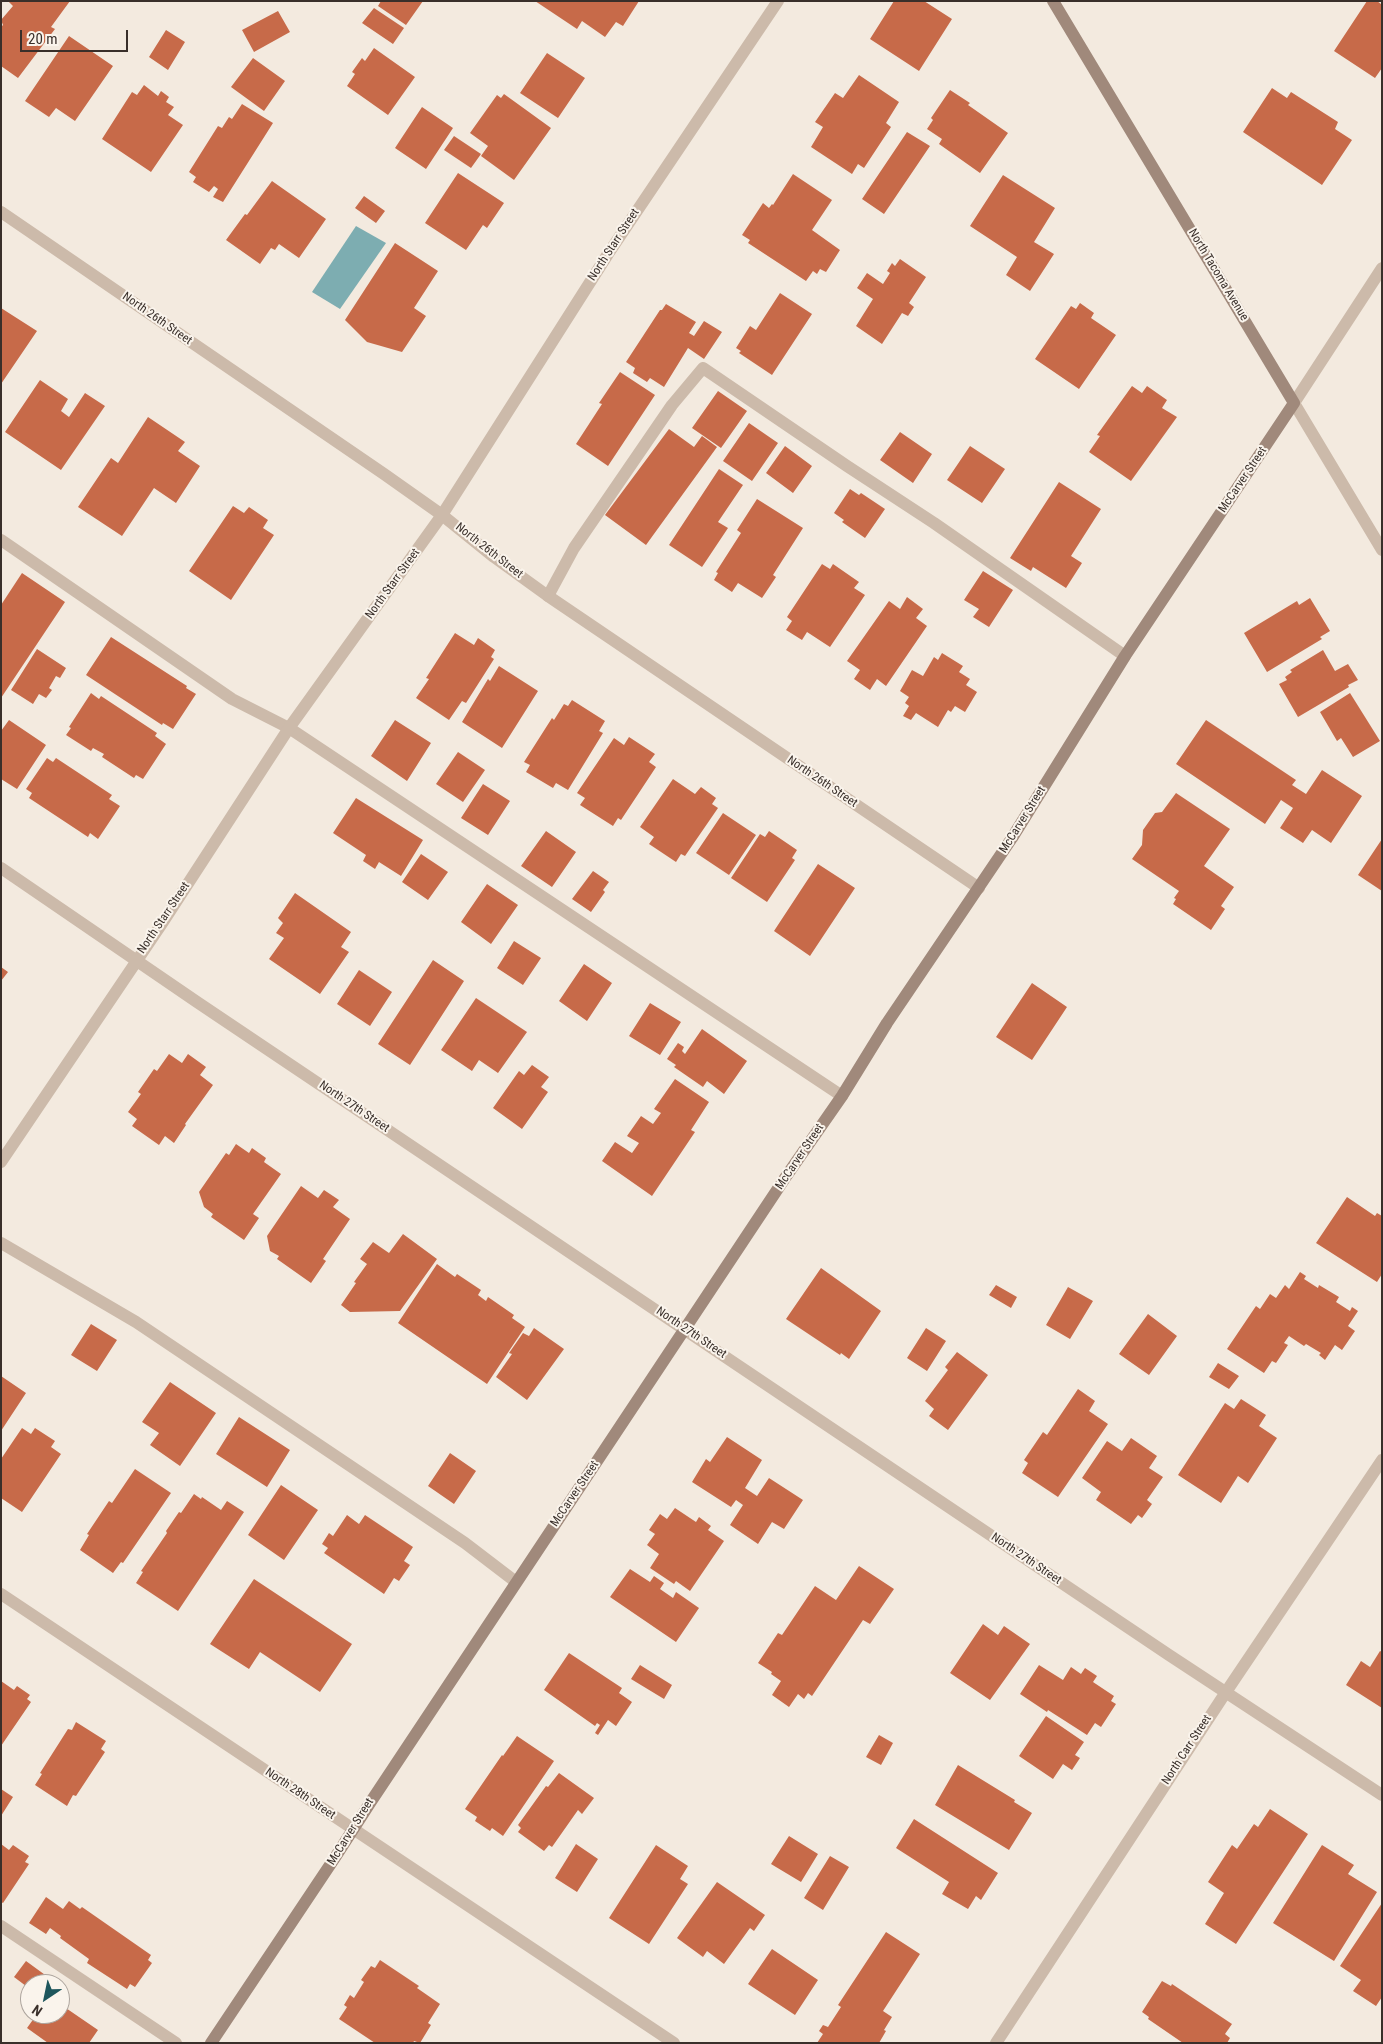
<!DOCTYPE html>
<style>
body{margin:0}
#map{position:relative;width:1383px;height:2044px;overflow:hidden;background:#f3eadf;font-family:"Roboto Condensed",sans-serif}
canvas{display:block}
.frame{position:absolute;inset:0;border:2px solid #392f2a;pointer-events:none}
.north{position:absolute;left:20px;top:1974px;width:50px;height:50px;box-sizing:border-box;background:#faf4ec;border:1px solid #ada59e;border-radius:50%;rotate:214deg;font-size:14px;font-weight:700;line-height:20px;text-align:center;color:#392f2a}
.north::after{content:'';display:block;margin:auto;width:18px;height:22px;background:#1e565c;clip-path:polygon(50% 0,100% 100%,50% 72%,0 100%)}
.scale{position:absolute;left:20px;top:30px;width:108px;height:22px;box-sizing:border-box;border:2px solid #392f2a;border-top:0;padding-left:6px;font-size:15px;line-height:18px;white-space:nowrap;color:#392f2a;-webkit-text-stroke:4px #faf4ec;paint-order:stroke}
</style>
<div id="map">
<canvas width="1383" height="2044"></canvas>
<div class="frame"></div>
<div class="north">N</div>
<div class="scale">20 m</div>
</div>
<script>
const c = document.querySelector('canvas').getContext('2d');
c.lineJoin = 'round';
function fillPath(path, color) {
  c.fillStyle = color;
  c.fill(path, 'evenodd');
}
function toPath(rows) {
  const path = new Path2D();
  for (const r of rows) {
    path.moveTo(r[0], r[1]);
    for (let i = 2; i < r.length; i += 2) path.lineTo(r[i], r[i + 1]);
  }
  return path;
}
function strokePath(path, color, width, dash) {
  c.strokeStyle = color;
  c.lineWidth = width;
  c.lineCap = dash ? 'butt' : 'round';
  c.setLineDash(dash || []);
  c.stroke(path);
}
function write(font, color, halo, rows, align = 'center') {
  c.font = font + ' "Roboto Condensed",sans-serif';
  c.lineWidth = 4;
  c.setLineDash([]);
  c.textBaseline = 'middle';
  c.strokeStyle = halo;
  c.fillStyle = color;
  for (const [text, x, y, turn = 0] of rows) {
    c.save();
    c.translate(x, y);
    c.rotate((+turn || 0) * Math.PI / 180);
    c.textAlign = isNaN(turn) ? turn : align;
    if (halo) c.strokeText(text, 0, 0);
    c.fillText(text, 0, 0);
    c.restore();
  }
}
fillPath(toPath([
 [356,226,386,243,340,309,312,292]
]), '#7dadb1');
fillPath(toPath([
 [8,1,70,1,51,27,55,29,18,78,1,66,1,27,3,25,1,20,13,6],
 [381,1,423,1,406,25,378,6],
 [535,1,639,1,623,26,616,22,605,37,582,21,577,29],
 [894,1,924,1,952,19,919,71,870,39],
 [1367,1,1377,1,1381,4,1382,2,1382,68,1375,78,1334,51],
 [374,8,404,28,393,44,362,23],
 [278,11,290,32,254,52,242,30],
 [166,30,185,42,168,70,149,57],
 [69,36,113,66,75,121,56,108,49,117,25,101],
 [374,48,415,77,388,115,347,86,355,74,352,72,362,58,365,61],
 [547,53,585,78,558,118,520,93],
 [253,58,285,81,264,111,231,87],
 [859,75,899,102,886,123,891,127,864,168,858,164,852,174,811,147,823,127,815,122,835,93,843,98],
 [144,85,158,96,161,91,169,97,166,102,174,107,168,115,183,125,151,172,102,139,132,92,137,95],
 [1272,88,1287,98,1291,92,1338,122,1335,129,1352,140,1322,185,1243,132],
 [950,90,970,103,968,105,1008,133,980,173,939,144,942,139,927,129,933,120,931,118],
 [504,94,551,128,514,180,481,156,488,146,470,133,497,95,501,98],
 [242,104,273,123,223,202,213,197,218,189,214,186,209,192,193,182,196,177,189,172,218,126,222,128,229,117,232,119],
 [422,107,453,128,426,169,395,148],
 [907,132,930,146,884,214,862,199],
 [454,136,481,154,471,168,444,150],
 [458,173,504,203,487,228,483,225,466,250,425,223],
 [793,174,832,200,812,230,840,250,826,272,820,269,817,274,813,271,806,281,748,243,750,240,742,235,763,203,769,208,772,204,773,205],
 [1003,175,1055,208,1034,242,1054,254,1030,291,1006,275,1017,257,970,226],
 [272,181,326,219,299,258,279,244,275,250,271,248,260,264,226,240,245,214,247,215],
 [364,196,385,211,376,223,355,208],
 [395,243,438,271,414,308,426,316,402,352,367,342,345,320],
 [900,259,926,277,909,303,914,307,908,316,902,313,882,344,856,326,873,299,857,288,867,273,883,284,890,273,887,271,892,263,895,266],
 [780,293,812,314,772,375,739,353,741,351,736,348,750,326,756,330],
 [1080,303,1094,313,1091,318,1116,335,1079,389,1035,359,1071,306,1076,309],
 [666,304,696,322,689,333,694,336,704,321,722,332,704,359,688,348,664,387,650,378,647,382,633,373,635,368,626,362,660,310,662,310],
 [1,308,37,331,1,384],
 [620,372,655,395,608,466,576,444,602,404,599,403],
 [40,380,68,399,61,411,69,417,85,393,105,406,61,470,5,432],
 [1132,386,1142,393,1147,386,1167,400,1162,408,1177,417,1131,481,1089,452,1100,436,1097,435],
 [718,391,747,411,721,448,692,428],
 [148,417,185,442,178,451,200,466,176,503,154,488,122,536,78,507,111,458,118,463],
 [749,423,778,443,752,481,723,461],
 [669,429,694,447,702,436,717,447,646,545,605,515],
 [900,432,932,454,913,483,880,460],
 [785,446,812,466,793,493,766,473],
 [970,446,1005,469,982,503,947,480],
 [719,469,743,485,718,522,728,528,702,567,669,545],
 [1059,482,1101,509,1071,556,1082,563,1066,588,1033,567,1031,571,1010,558],
 [850,489,859,495,861,493,885,509,865,538,842,522,844,520,834,513],
 [757,499,803,528,773,575,776,577,762,598,738,583,732,592,714,580,718,573,716,572,741,533,737,530],
 [233,506,244,513,249,507,268,520,263,528,274,535,231,600,189,571],
 [822,564,830,569,833,564,859,582,854,588,865,595,830,647,807,632,802,640,786,630,792,621,787,617],
 [983,571,1013,590,989,627,973,617,979,609,964,600],
 [22,573,65,602,1,698,1,605],
 [907,597,923,609,916,618,927,626,886,686,877,679,870,690,854,679,860,670,847,661,889,601,900,609],
 [1310,598,1330,631,1320,637,1322,639,1267,672,1244,633,1297,601,1299,605],
 [455,633,474,645,478,638,495,650,491,657,494,659,466,703,462,701,449,720,416,698,429,679,426,678],
 [111,637,187,686,186,688,196,694,173,729,163,723,162,725,86,675],
 [37,649,66,668,60,678,56,676,49,688,52,690,46,698,39,694,33,704,11,690],
 [1323,650,1335,671,1348,664,1358,680,1348,685,1349,687,1298,717,1279,684,1287,680,1285,677,1292,672,1290,670],
 [942,653,963,666,959,672,970,679,966,685,977,692,965,712,955,706,951,712,948,710,938,727,916,713,911,720,903,716,909,706,905,703,909,697,900,691,912,670,923,676,934,657,938,660],
 [499,666,538,691,502,748,462,722,488,679,490,681],
 [91,693,99,699,101,696,157,733,155,736,166,744,143,779,136,775,134,778,102,757,104,754,93,748,91,751,66,735,71,728,69,727],
 [1350,693,1380,741,1353,757,1341,738,1337,741,1320,712],
 [572,700,605,721,599,731,603,733,568,790,556,783,553,788,526,772,530,765,524,762,552,718,554,720,564,704,568,706],
 [9,720,46,745,17,789,1,779,1,731],
 [395,720,431,743,407,781,371,756],
 [1206,720,1296,780,1292,785,1306,794,1322,770,1362,796,1331,843,1312,830,1303,843,1280,828,1293,808,1281,800,1265,824,1176,764],
 [629,737,655,754,649,762,656,767,621,820,618,818,613,826,580,805,585,798,577,793,614,738,624,745],
 [458,752,485,770,463,802,436,784],
 [47,758,53,762,56,758,112,795,109,799,120,806,98,839,90,833,88,837,29,798,32,793,26,789],
 [673,779,695,794,701,787,716,798,712,804,718,808,685,856,681,854,676,862,649,844,654,837,640,827],
 [483,784,510,801,488,835,461,818],
 [1176,793,1230,829,1204,866,1234,887,1221,906,1225,909,1211,930,1173,904,1176,899,1174,898,1179,891,1132,859,1142,845,1143,830,1155,813,1162,812],
 [356,798,423,840,401,876,379,862,375,869,363,861,366,855,333,833],
 [723,813,756,835,729,875,696,853],
 [546,831,576,852,552,887,521,866],
 [769,831,797,850,792,858,795,860,767,902,731,878,760,834,765,837],
 [1382,839,1382,891,1358,875],
 [421,854,448,872,428,900,402,882],
 [818,864,855,888,810,956,774,931],
 [593,871,609,882,603,890,605,892,591,912,572,899],
 [487,884,518,905,491,944,461,922],
 [295,893,351,932,341,947,349,952,320,994,269,959,284,938,276,933,283,923,278,918],
 [514,941,541,958,523,985,497,968],
 [433,960,464,981,410,1065,378,1044],
 [584,964,612,983,587,1021,559,1001],
 [1,967,8,972,1,981],
 [359,970,392,992,370,1026,337,1004],
 [1032,983,1067,1007,1032,1060,996,1037],
 [476,998,527,1032,498,1073,479,1060,472,1071,441,1050],
 [650,1003,681,1022,660,1055,629,1036],
 [702,1029,747,1061,724,1094,707,1081,703,1087,674,1067,676,1065,667,1059,678,1043,684,1047,682,1051,685,1054],
 [169,1054,182,1063,188,1054,206,1067,200,1075,213,1085,185,1124,186,1125,174,1143,165,1136,159,1145,132,1126,137,1119,128,1112,141,1094,138,1092,154,1069,157,1071],
 [532,1065,549,1077,541,1087,548,1092,522,1129,493,1108,519,1071,524,1075],
 [675,1079,709,1102,691,1130,695,1132,652,1196,602,1161,615,1142,632,1153,639,1143,627,1136,641,1116,653,1124,661,1113,654,1109],
 [236,1144,249,1153,252,1148,266,1158,264,1162,281,1174,253,1214,259,1218,244,1240,211,1217,213,1214,204,1207,199,1192,226,1153,229,1155],
 [301,1186,318,1198,324,1190,339,1200,333,1207,350,1219,323,1259,326,1261,311,1283,277,1259,279,1256,270,1251,267,1236],
 [1347,1197,1375,1216,1377,1213,1382,1216,1382,1274,1377,1282,1316,1243],
 [403,1234,437,1259,400,1311,350,1312,341,1305,356,1283,354,1282,367,1264,360,1259,373,1242,389,1253],
 [437,1264,455,1277,457,1274,481,1290,478,1295,486,1301,488,1297,514,1315,512,1318,525,1327,487,1384,398,1323],
 [821,1268,881,1311,849,1359,841,1353,840,1355,786,1319],
 [1300,1272,1306,1276,1304,1279,1318,1288,1319,1285,1339,1297,1336,1302,1350,1311,1352,1307,1358,1311,1348,1326,1355,1331,1342,1350,1335,1345,1325,1360,1319,1355,1321,1353,1306,1344,1304,1346,1289,1336,1284,1343,1288,1345,1276,1363,1272,1361,1264,1373,1227,1349,1256,1306,1260,1309,1270,1294,1276,1298,1285,1285,1289,1289],
 [996,1285,1017,1297,1011,1308,989,1295],
 [1068,1287,1093,1301,1070,1339,1046,1325],
 [1148,1314,1177,1336,1149,1375,1119,1354],
 [91,1324,117,1340,97,1371,71,1355],
 [534,1328,564,1349,527,1400,496,1377,512,1354,509,1353,523,1333,529,1336],
 [926,1328,946,1341,927,1371,907,1358],
 [957,1352,988,1375,948,1430,929,1416,934,1409,925,1401,948,1370,945,1367],
 [1218,1363,1239,1376,1229,1389,1209,1377],
 [1,1376,26,1393,1,1431],
 [170,1382,216,1413,180,1466,150,1445,159,1433,142,1422],
 [1078,1389,1095,1401,1089,1411,1108,1424,1058,1497,1022,1473,1028,1463,1024,1460,1043,1432,1047,1435],
 [1241,1399,1266,1415,1259,1426,1277,1438,1248,1483,1238,1476,1221,1503,1178,1475,1225,1403,1234,1409],
 [239,1417,290,1450,267,1487,216,1454],
 [22,1428,31,1434,35,1428,55,1441,51,1447,61,1454,22,1512,1,1498,1,1459],
 [727,1437,762,1460,745,1488,757,1496,769,1478,803,1500,784,1529,772,1522,758,1544,730,1525,743,1505,736,1500,731,1507,692,1482,706,1459,710,1462],
 [1131,1438,1157,1456,1149,1468,1163,1477,1147,1500,1152,1504,1142,1518,1138,1515,1131,1524,1096,1500,1101,1492,1082,1478,1107,1441,1122,1451],
 [450,1453,476,1471,454,1504,428,1486],
 [135,1469,171,1493,123,1563,121,1562,113,1573,80,1550,89,1535,87,1534,109,1501,112,1503],
 [281,1485,318,1510,284,1560,248,1535],
 [194,1494,201,1499,202,1497,221,1510,227,1501,244,1512,178,1611,136,1583,143,1572,141,1571,167,1533,166,1531,179,1512,181,1513],
 [675,1508,696,1522,699,1517,711,1526,708,1530,724,1541,690,1591,676,1581,674,1584,650,1568,659,1554,647,1545,655,1534,649,1530,660,1514,667,1519],
 [347,1515,359,1524,365,1515,413,1547,404,1561,410,1565,399,1581,394,1578,384,1594,324,1553,328,1548,322,1544,329,1533,333,1536],
 [859,1566,894,1589,870,1624,863,1620,812,1696,808,1693,804,1699,798,1694,789,1707,772,1695,781,1681,771,1674,772,1672,758,1663,778,1633,782,1635,815,1586,836,1600],
 [630,1569,650,1582,654,1576,664,1583,660,1589,673,1598,676,1592,699,1608,676,1642,610,1597],
 [254,1579,352,1644,320,1692,260,1652,249,1669,210,1644],
 [983,1624,998,1635,1004,1626,1030,1644,990,1700,950,1673],
 [1380,1651,1382,1652,1382,1708,1346,1685,1361,1661,1370,1667],
 [569,1653,622,1688,619,1693,632,1702,616,1726,608,1720,598,1735,595,1733,600,1725,597,1723,595,1726,544,1690],
 [640,1665,672,1685,664,1699,631,1679],
 [1039,1665,1063,1680,1071,1667,1081,1674,1085,1668,1097,1676,1093,1682,1114,1696,1111,1701,1116,1704,1101,1727,1095,1723,1087,1735,1048,1710,1047,1712,1020,1694],
 [1,1681,14,1690,17,1686,30,1695,27,1699,31,1702,1,1746],
 [1046,1716,1084,1742,1075,1755,1080,1758,1072,1770,1063,1764,1053,1779,1019,1756],
 [76,1722,106,1741,101,1749,105,1752,76,1796,73,1795,67,1806,35,1785,42,1774,40,1773,68,1729,72,1730],
 [879,1735,893,1743,881,1765,866,1757],
 [517,1736,554,1761,503,1836,492,1828,490,1831,475,1821,477,1817,465,1809,502,1755,503,1756],
 [958,1765,1015,1800,1014,1802,1032,1813,1009,1850,935,1805],
 [559,1773,594,1798,582,1814,578,1810,552,1847,549,1845,544,1851,518,1832,521,1828,518,1825,546,1786,548,1787],
 [1,1789,13,1797,1,1816],
 [1270,1809,1308,1834,1236,1944,1205,1924,1224,1893,1208,1882,1232,1845,1237,1849,1254,1824,1258,1827],
 [914,1819,998,1873,981,1900,976,1896,968,1909,942,1894,949,1882,896,1848],
 [789,1836,818,1854,801,1882,771,1864],
 [1,1844,9,1850,13,1845,29,1856,25,1862,29,1864,3,1903,1,1902],
 [576,1844,598,1859,577,1892,555,1878],
 [656,1845,688,1866,680,1879,688,1884,649,1944,609,1918],
 [1322,1845,1354,1865,1348,1874,1377,1892,1334,1961,1273,1923],
 [830,1856,849,1867,823,1910,804,1898],
 [717,1882,765,1915,754,1931,750,1928,724,1964,707,1951,703,1957,677,1938],
 [46,1897,63,1909,69,1901,80,1909,82,1907,151,1955,148,1960,152,1963,135,1987,130,1984,127,1989,87,1963,89,1959,60,1938,61,1936,50,1928,46,1934,29,1923],
 [1382,1903,1382,1997,1376,2006,1353,1991,1361,1980,1340,1966],
 [886,1932,920,1954,883,2011,892,2017,884,2030,886,2031,879,2043,817,2043,823,2034,819,2031,823,2025,828,2027,841,2007,838,2005],
 [772,1949,818,1980,795,2015,748,1984],
 [380,1960,419,1986,417,1988,440,2004,428,2023,431,2025,420,2043,414,2041,413,2043,375,2043,339,2019,347,2007,344,2005,350,1995,354,1998,364,1982,361,1980,371,1966,375,1968],
 [26,1961,52,1980,50,1984,30,1984,30,1989,14,1977],
 [1162,1981,1171,1986,1172,1984,1232,2024,1225,2034,1230,2038,1227,2043,1183,2043,1148,2019,1149,2017,1142,2012],
 [60,2004,98,2030,89,2043,48,2043,27,2028,37,2014,60,2014]
]), '#c76a49');
strokePath(toPath([
 [1,540,232,699,289,728,842,1096],
 [548,596,574,548,672,405,703,368,847,466,934,523,1125,656],
 [1,1243,136,1322,465,1543,516,1582],
 [1,1926,176,2043]
]), '#ccbaaa', 12);
strokePath(toPath([
 [1,212,384,474,442,515,494,557,548,596,979,888],
 [1382,268,1294,403,1382,550],
 [1,868,197,1002,1169,1655,1382,1795],
 [1,1162,163,922,289,728,442,515,608,254,778,1],
 [1,1594,674,2043],
 [996,2043,1226,1692,1382,1460]
]), '#ccbaaa', 12);
strokePath(toPath([
 [211,2043,336,1856,370,1803,785,1178,842,1096,887,1023,1012,838,1125,656,1294,403,1053,1]
]), '#a0897b', 12);
write('12px', '#392f2a', '#faf4ec', [
 ["North Starr Street",614,245,-57],
 ["North Tacoma Avenue",1218,275,59],
 ["North 26th Street",157,319,35],
 ["McCarver Street",1243,480,-56],
 ["North 26th Street",489,551,38],
 ["North Starr Street",393,584,-54],
 ["North 26th Street",822,782,34],
 ["McCarver Street",1023,820,-58],
 ["North Starr Street",164,918,-56],
 ["North 27th Street",354,1107,34],
 ["McCarver Street",800,1157,-56],
 ["North 27th Street",691,1333,34],
 ["McCarver Street",575,1494,-56],
 ["North 27th Street",1026,1559,34],
 ["North Carr Street",1187,1750,-57],
 ["North 28th Street",300,1794,34],
 ["McCarver Street",351,1832,-58]
]);
</script>
